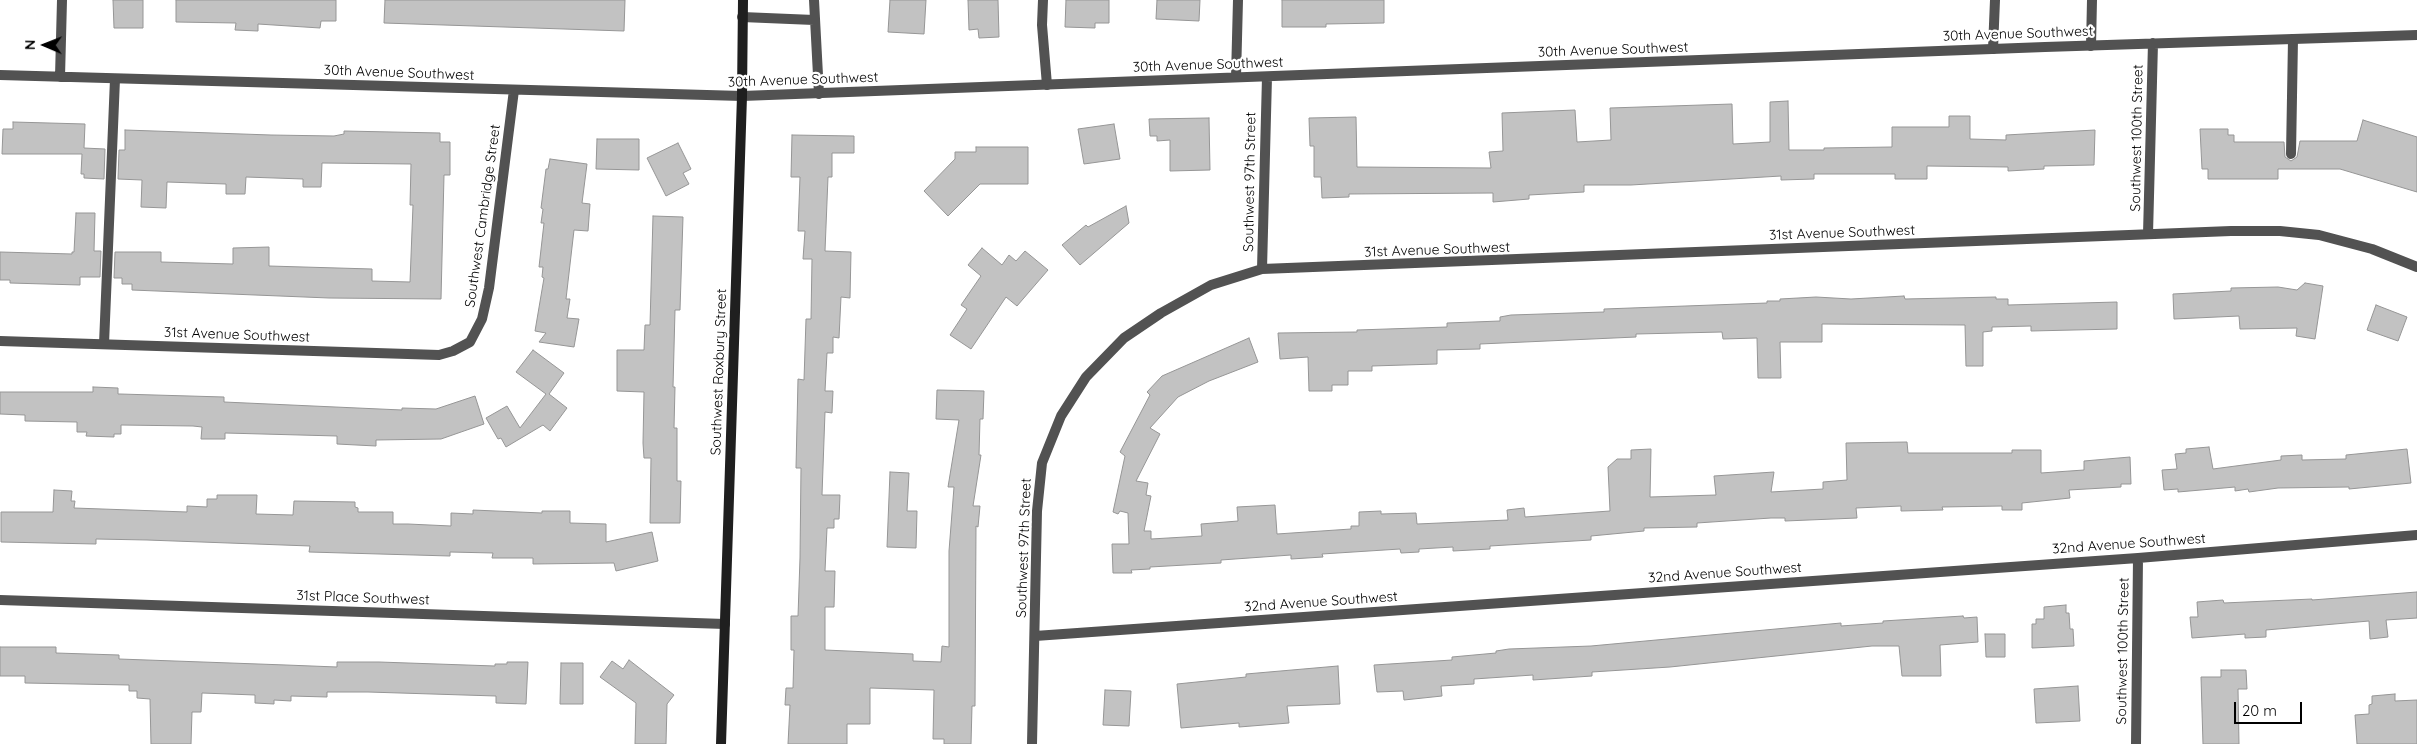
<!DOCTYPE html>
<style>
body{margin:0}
#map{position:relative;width:2417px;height:744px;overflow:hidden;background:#fff;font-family:Quicksand,sans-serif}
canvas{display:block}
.north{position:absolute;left:20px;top:20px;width:50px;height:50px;-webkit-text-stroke:4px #fff;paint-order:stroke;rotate:271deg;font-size:14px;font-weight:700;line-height:20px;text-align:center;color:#000}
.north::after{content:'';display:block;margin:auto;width:18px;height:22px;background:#000;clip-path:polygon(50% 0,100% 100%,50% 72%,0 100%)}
.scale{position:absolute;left:2234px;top:702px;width:68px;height:22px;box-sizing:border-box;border:2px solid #000;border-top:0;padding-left:6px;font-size:15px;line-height:18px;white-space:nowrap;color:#000;-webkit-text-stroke:4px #fff;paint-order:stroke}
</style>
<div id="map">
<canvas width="2417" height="744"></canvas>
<div class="north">N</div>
<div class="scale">20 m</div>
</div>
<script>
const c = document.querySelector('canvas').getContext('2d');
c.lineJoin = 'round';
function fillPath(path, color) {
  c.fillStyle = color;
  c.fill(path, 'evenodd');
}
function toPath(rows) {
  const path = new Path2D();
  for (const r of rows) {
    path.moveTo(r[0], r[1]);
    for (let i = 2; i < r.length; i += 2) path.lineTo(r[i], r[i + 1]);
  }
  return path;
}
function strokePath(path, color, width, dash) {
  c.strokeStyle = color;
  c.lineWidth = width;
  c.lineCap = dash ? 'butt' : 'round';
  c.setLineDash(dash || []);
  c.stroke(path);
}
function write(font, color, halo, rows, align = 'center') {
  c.font = font + ' Quicksand,sans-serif';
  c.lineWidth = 4.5;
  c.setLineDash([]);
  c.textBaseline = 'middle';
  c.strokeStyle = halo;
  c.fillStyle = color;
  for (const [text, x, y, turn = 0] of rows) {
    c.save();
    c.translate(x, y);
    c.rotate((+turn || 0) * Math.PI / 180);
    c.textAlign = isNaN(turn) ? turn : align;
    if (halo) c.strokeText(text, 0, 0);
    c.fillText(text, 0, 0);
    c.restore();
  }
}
const building = toPath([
 [113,0,143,0,143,28,114,28,113,0],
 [176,0,336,0,336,21,321,21,320,28,258,24,258,31,235,30,236,23,176,22,176,0],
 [385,0,625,0,624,31,384,23,385,0],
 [890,0,926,0,924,34,888,32,890,0],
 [968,0,998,0,999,37,979,38,978,29,969,30,968,0],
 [1066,0,1109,0,1109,23,1095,23,1095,28,1065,27,1066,0],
 [1157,0,1200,0,1199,21,1156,19,1157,0],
 [1282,0,1384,0,1384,23,1326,24,1326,27,1282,27,1282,0],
 [1788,101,1789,150,1824,150,1824,148,1892,147,1892,127,1949,127,1949,116,1970,116,1970,139,2006,140,2006,135,2095,130,2094,165,2044,166,2044,169,2008,171,2008,167,1927,166,1927,179,1895,179,1895,174,1814,174,1814,179,1781,180,1781,176,1631,185,1584,185,1584,192,1529,195,1529,199,1493,202,1493,193,1349,194,1349,197,1322,198,1321,177,1314,177,1314,146,1310,146,1309,118,1356,117,1357,167,1491,168,1489,152,1503,151,1502,113,1575,110,1577,142,1611,140,1610,108,1732,104,1733,144,1770,142,1770,102,1788,101],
 [1209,118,1210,170,1170,171,1170,140,1157,141,1157,136,1150,136,1149,119,1209,118],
 [2363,120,2417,137,2417,192,2340,169,2278,169,2278,179,2208,179,2208,169,2202,169,2200,129,2228,129,2228,135,2234,135,2234,142,2284,142,2285,157,2291,161,2297,157,2300,141,2357,141,2363,120],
 [13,122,85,124,84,148,105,149,104,179,84,178,84,174,81,174,82,154,2,154,3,129,13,129,13,122],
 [1114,124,1120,159,1084,164,1078,129,1114,124],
 [125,130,271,135,334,136,344,134,344,131,440,133,440,142,450,142,450,175,444,175,441,299,329,298,132,290,132,284,122,284,122,278,114,278,115,252,161,252,161,262,233,264,233,248,269,247,269,266,372,269,372,281,410,282,413,205,410,205,411,164,322,163,321,187,303,187,303,179,246,177,245,194,226,194,226,184,167,182,166,208,141,207,142,180,118,179,119,150,125,150,125,130],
 [792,135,854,136,854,153,832,153,832,177,828,177,825,251,851,252,850,298,841,297,839,338,833,337,833,353,827,353,825,391,833,391,832,413,825,412,822,495,840,495,839,519,834,519,834,528,827,528,825,571,835,571,834,607,825,607,825,650,913,654,913,661,941,662,942,646,949,647,949,551,954,487,948,487,959,420,936,419,937,390,984,391,983,419,980,419,979,455,981,455,973,506,980,506,978,527,976,526,975,706,972,706,971,744,944,744,944,739,933,739,934,690,870,688,870,724,847,724,847,744,788,744,790,705,785,705,786,688,793,688,794,650,791,650,791,616,798,616,800,558,801,468,796,468,798,379,804,380,806,319,811,319,812,259,803,259,805,231,798,231,800,177,791,177,792,135],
 [597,139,639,139,639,170,596,169,597,139],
 [678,143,691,169,683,173,689,184,666,196,647,158,678,143],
 [976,147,1028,147,1028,184,980,184,948,216,924,191,955,159,955,152,976,152,976,147],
 [550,159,587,164,582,203,590,204,588,231,574,230,566,299,570,299,567,318,579,319,574,347,539,342,546,333,535,331,544,278,542,277,543,267,539,267,544,223,541,223,543,209,541,208,546,169,548,169,550,159],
 [1126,206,1129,223,1080,265,1062,245,1086,225,1088,227,1126,206],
 [76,213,95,213,94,251,101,251,100,277,80,277,80,285,10,283,10,280,0,280,0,252,72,254,72,252,74,252,76,213],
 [653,216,683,217,680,310,675,310,673,387,675,387,674,428,677,428,677,481,681,481,680,523,650,523,651,458,644,458,643,443,644,392,617,391,617,350,644,350,645,325,650,325,653,216],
 [982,248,1002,265,1009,255,1016,261,1025,251,1048,270,1017,306,1006,297,971,349,950,335,967,309,961,305,981,276,968,265,982,248],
 [2305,283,2323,286,2315,339,2296,336,2297,328,2240,329,2239,316,2174,319,2173,294,2231,291,2231,288,2278,287,2297,290,2305,283],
 [1904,296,1905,299,1996,297,1996,299,2008,299,2008,305,2117,302,2117,329,2031,331,2031,326,1992,327,1992,331,1983,332,1983,366,1966,366,1965,325,1822,324,1822,342,1780,342,1781,378,1758,378,1757,338,1723,339,1722,332,1636,334,1636,337,1480,344,1480,349,1437,350,1437,364,1372,366,1372,371,1348,371,1348,385,1332,385,1332,391,1309,391,1308,357,1280,359,1278,333,1357,332,1357,330,1447,327,1447,323,1500,321,1500,317,1511,315,1604,312,1604,309,1767,303,1767,301,1780,301,1780,299,1816,297,1851,299,1904,296],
 [2376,305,2407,317,2398,341,2367,330,2376,305],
 [1249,338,1258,362,1209,381,1178,397,1150,428,1160,434,1136,481,1148,483,1146,495,1151,496,1144,531,1151,531,1151,539,1202,536,1201,524,1238,521,1237,507,1275,505,1277,534,1351,529,1351,526,1359,526,1359,512,1381,511,1381,514,1416,513,1417,524,1508,520,1507,510,1524,508,1525,517,1610,511,1608,467,1617,459,1631,459,1631,450,1651,449,1650,497,1716,495,1714,476,1774,472,1771,492,1823,489,1823,482,1847,480,1846,443,1907,442,1908,453,2012,453,2012,450,2041,450,2041,473,2084,470,2084,461,2130,457,2131,484,2121,484,2121,487,2069,490,2070,498,2022,503,2022,510,2002,510,2002,506,1942,507,1943,510,1901,511,1901,506,1856,508,1857,518,1785,521,1785,518,1771,518,1697,523,1697,527,1644,528,1644,531,1591,536,1591,540,1490,546,1490,549,1453,551,1453,547,1419,549,1419,552,1401,553,1400,549,1322,554,1323,557,1291,559,1291,555,1221,560,1221,563,1150,567,1150,569,1131,570,1132,573,1113,573,1112,544,1129,544,1128,513,1120,511,1118,514,1113,512,1125,456,1120,452,1150,395,1147,392,1162,376,1249,338],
 [533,350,564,373,549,394,567,408,550,431,543,425,506,447,501,438,498,439,486,418,507,406,520,428,546,394,516,372,533,350],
 [93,387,118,388,118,394,120,394,224,397,224,402,402,410,402,408,436,409,475,396,484,424,441,439,376,440,376,446,337,444,337,436,225,433,225,439,201,439,202,427,193,426,121,425,121,434,114,434,114,437,86,436,87,432,77,432,77,422,25,421,25,415,0,414,0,392,93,392,93,387],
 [2209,447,2213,469,2281,460,2281,456,2302,455,2302,460,2346,459,2346,455,2407,449,2411,483,2349,489,2349,487,2278,488,2249,492,2248,489,2235,491,2235,487,2178,492,2178,489,2164,490,2162,470,2177,469,2175,454,2186,453,2186,449,2209,447],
 [890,472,909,473,907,511,917,511,916,548,887,547,890,472],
 [54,490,72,491,71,501,75,501,74,508,187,512,187,506,207,507,207,499,217,499,217,495,257,495,256,514,293,515,294,501,355,502,355,507,358,508,358,512,393,512,393,524,408,524,451,526,451,513,473,514,473,510,542,513,542,511,570,511,570,523,606,524,606,542,652,532,658,561,616,571,614,563,533,564,533,558,492,558,493,553,450,552,450,556,309,552,310,546,147,540,96,539,96,544,1,542,1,512,53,512,54,490],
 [2417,592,2417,618,2386,620,2388,637,2370,639,2369,621,2266,630,2266,637,2245,638,2245,634,2192,638,2190,617,2198,617,2197,602,2223,600,2224,603,2312,599,2312,600,2417,592],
 [2066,605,2066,613,2069,613,2070,629,2073,629,2074,646,2032,648,2032,624,2036,624,2036,619,2044,619,2044,607,2066,605],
 [1963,616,1964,618,1977,617,1978,642,1940,645,1941,676,1902,676,1899,646,1872,646,1670,667,1592,672,1592,676,1533,680,1533,675,1474,679,1474,684,1441,686,1442,696,1404,700,1403,691,1377,692,1374,665,1452,660,1452,657,1496,653,1496,651,1509,649,1591,646,1841,623,1841,626,1883,623,1883,621,1963,616],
 [1985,634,2005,634,2005,657,1986,657,1985,634],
 [0,647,56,647,56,653,119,655,119,659,286,665,337,667,337,662,379,662,495,666,495,664,507,664,507,662,528,662,526,704,496,703,496,696,368,692,327,692,327,697,291,696,291,701,274,700,274,704,255,703,255,695,202,693,201,712,192,712,191,744,151,744,150,699,137,698,137,691,129,691,129,685,25,683,25,676,0,676,0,647],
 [629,660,674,695,667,704,666,744,635,744,636,703,600,677,612,661,623,669,629,660],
 [561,663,583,663,583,704,560,704,561,663],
 [1338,666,1340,704,1287,706,1289,723,1239,727,1239,723,1181,728,1177,684,1246,677,1246,674,1338,666],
 [2221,670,2246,670,2247,689,2238,689,2239,744,2203,744,2201,677,2221,677,2221,670],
 [2078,686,2080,721,2036,723,2034,689,2078,686],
 [1105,690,1131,691,1129,726,1103,725,1105,690],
 [2395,694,2395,701,2417,700,2417,744,2357,744,2355,715,2369,714,2369,705,2372,704,2372,696,2395,694]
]);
fillPath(building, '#c2c2c2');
strokePath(building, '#969696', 1);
strokePath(toPath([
 [814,0,819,94],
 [1043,0,1042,25,1047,85],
 [742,17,814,20],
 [2091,46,2092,0],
 [1993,49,1995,0],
 [2291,154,2293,39],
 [104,344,115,79]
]), '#525252', 10);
strokePath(toPath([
 [0,75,742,96,2045,47,2417,35],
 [60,77,62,0],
 [1236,77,1238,0],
 [2148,234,2153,43],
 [1262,269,1267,77],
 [0,341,439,355,453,351,470,342,482,319,489,288,514,90],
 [0,600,725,624],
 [1035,636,2138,558,2417,535],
 [1032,744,1037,511,1042,463,1061,416,1086,377,1124,338,1161,313,1211,285,1262,269,2231,231,2280,231,2319,235,2372,249,2417,267],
 [2136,744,2138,558]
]), '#525252', 10);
strokePath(toPath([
 [721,744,742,96,743,0]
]), '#1f1f1f', 10);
write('14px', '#000', '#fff', [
 ["30th Avenue Southwest",2018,34,-2],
 ["30th Avenue Southwest",1613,50,-2],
 ["30th Avenue Southwest",1208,65,-2],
 ["30th Avenue Southwest",399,73,2],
 ["30th Avenue Southwest",803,80,-2],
 ["Southwest 100th Street",2137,138,-89],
 ["Southwest 97th Street",1250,182,-89],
 ["Southwest Cambridge Street",483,216,-82],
 ["31st Avenue Southwest",1842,233,-2],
 ["31st Avenue Southwest",1437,250,-2],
 ["31st Avenue Southwest",237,335,2],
 ["Southwest Roxbury Street",719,372,-88],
 ["32nd Avenue Southwest",2129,544,-4],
 ["Southwest 97th Street",1024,548,-88],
 ["32nd Avenue Southwest",1725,573,-4],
 ["31st Place Southwest",363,598,2],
 ["32nd Avenue Southwest",1321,602,-4],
 ["Southwest 100th Street",2123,651,-89]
]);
</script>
